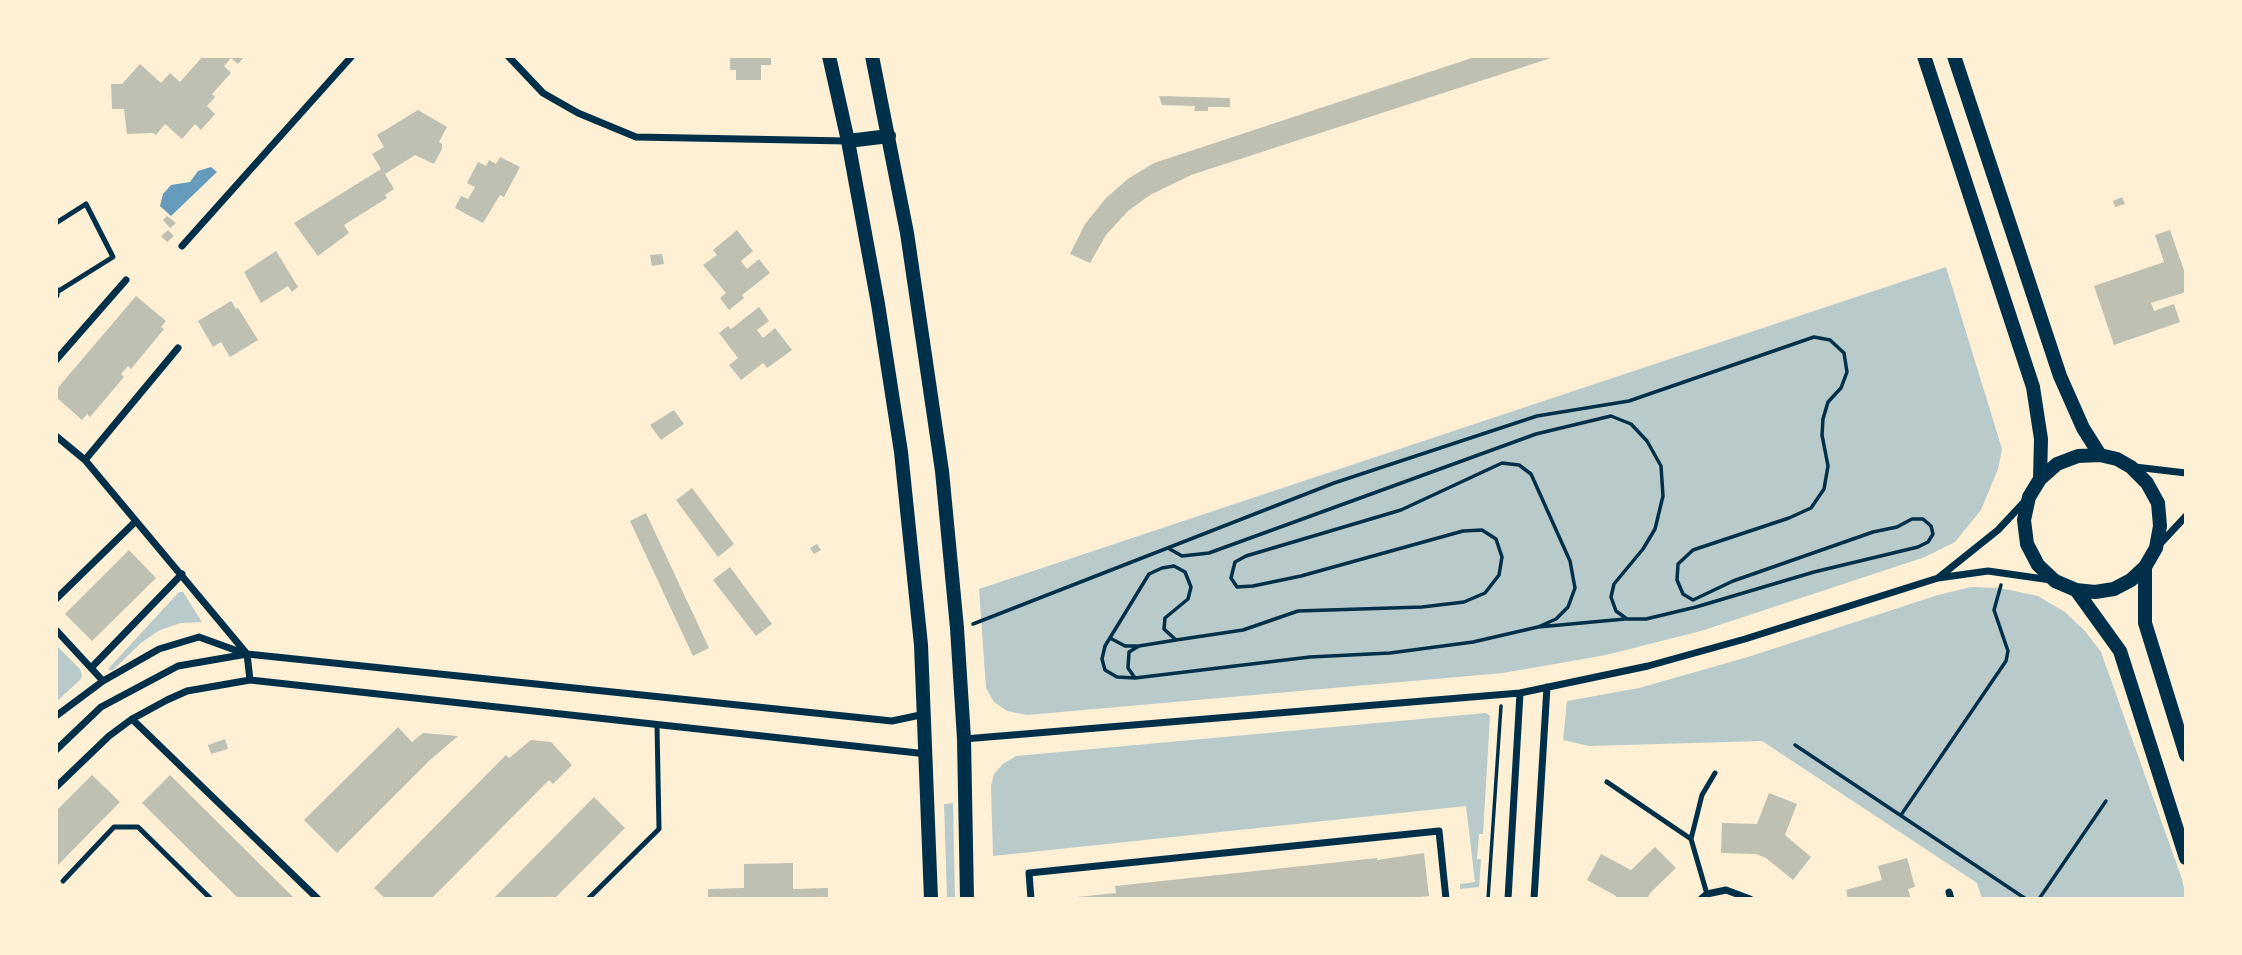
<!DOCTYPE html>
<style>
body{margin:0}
#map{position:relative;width:2242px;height:955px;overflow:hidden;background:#fdf0d5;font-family:"Titillium Web",sans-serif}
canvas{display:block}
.frame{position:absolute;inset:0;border:58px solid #fdf0d5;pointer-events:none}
</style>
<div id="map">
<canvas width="2242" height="955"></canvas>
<div class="frame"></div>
</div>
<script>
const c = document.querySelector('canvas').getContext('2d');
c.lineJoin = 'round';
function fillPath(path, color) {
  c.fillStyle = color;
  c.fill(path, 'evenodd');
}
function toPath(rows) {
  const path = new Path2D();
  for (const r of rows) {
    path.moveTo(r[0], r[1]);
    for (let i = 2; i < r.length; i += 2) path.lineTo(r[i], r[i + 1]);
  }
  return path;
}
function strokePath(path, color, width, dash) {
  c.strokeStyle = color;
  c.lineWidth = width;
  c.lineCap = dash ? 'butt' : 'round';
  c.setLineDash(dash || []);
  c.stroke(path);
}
fillPath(toPath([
 [1946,267,2002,449,1998,469,1981,510,1955,542,1925,557,1701,631,1606,655,1503,673,1027,715,1007,711,994,702,986,688,979,589],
 [1971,587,2000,588,2038,596,2065,612,2085,631,2101,652,2182,879,2186,899,1982,899,1977,883,1762,741,1589,746,1563,740,1567,701,1639,688,1748,657,1938,595],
 [179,592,183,592,202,622,181,623,160,630,142,642,112,671,108,669],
 [56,645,80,669,82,676,80,680,56,702],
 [1486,713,1490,716,1483,834,1479,834,1477,859,1481,859,1479,887,1460,889,1460,884,1475,882,1466,806,993,856,991,786,994,774,1003,764,1016,756],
 [953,803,955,899,947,899,944,804]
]), '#b9caca');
fillPath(toPath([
 [211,167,217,172,171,216,160,206,163,194,171,185,190,182,198,171]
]), '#669bbc');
fillPath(toPath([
 [203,56,245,56,238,64,231,58,224,66,231,73,212,94,215,97,207,106,215,114,201,130,195,124,182,139,165,124,156,135,153,133,127,134,124,109,112,109,111,84,122,84,140,64,161,83,170,73,180,82],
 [730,56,771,56,771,65,761,65,761,80,736,80,736,70,730,70],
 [1478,56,1554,57,1191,175,1150,195,1128,211,1106,235,1090,263,1070,254,1085,224,1106,198,1129,178,1154,163],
 [1159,96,1230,98,1230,107,1208,107,1208,111,1194,111,1195,106,1162,105],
 [418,110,447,127,439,142,442,144,442,149,434,164,415,155,385,174,394,189,385,195,387,198,344,225,349,233,318,256,294,223,381,169,372,154,384,147,377,135],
 [500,157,520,167,504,197,500,195,483,223,455,208,461,196,468,199,475,187,467,183,478,162,486,166,489,160,496,164],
 [2122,197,2125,204,2115,207,2113,201],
 [167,216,176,223,170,228,163,220],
 [168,230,174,236,167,242,161,236],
 [737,230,753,251,741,261,747,269,759,259,770,273,742,295,744,298,729,310,720,298,726,293,703,265,717,255,713,250],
 [2170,230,2186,276,2186,292,2151,303,2154,311,2174,304,2180,322,2114,345,2094,286,2164,262,2155,235],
 [276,251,298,287,292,292,288,286,261,303,244,272],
 [662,254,664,264,652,266,650,255],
 [136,296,166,321,161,327,164,329,131,369,128,366,121,374,124,377,90,417,87,414,82,420,56,397,56,390],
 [231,301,236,309,238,308,258,340,230,357,221,342,213,347,198,321],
 [759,307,769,321,757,330,763,338,775,328,792,350,767,368,763,363,741,380,729,365,738,358,719,333,728,326,731,329],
 [674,410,684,424,661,440,650,425],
 [692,488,734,544,718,557,676,500],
 [646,513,709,648,693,656,630,521],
 [817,544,821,550,814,554,810,548],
 [129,550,156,578,92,641,65,614],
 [730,567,772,624,756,636,713,580],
 [398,727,412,742,423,733,458,736,430,760,337,853,304,820],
 [225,739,228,749,211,754,208,745],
 [531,740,551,742,572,765,553,784,549,780,431,899,386,899,374,888,506,755,509,758],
 [92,775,120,802,56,867,56,811],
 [170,775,295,899,239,899,142,803],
 [1769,793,1797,804,1785,835,1811,857,1793,880,1766,858,1756,854,1721,853,1722,823,1757,824],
 [594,797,625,828,554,899,493,899],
 [1655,847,1676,868,1651,892,1647,899,1615,899,1616,896,1587,880,1601,854,1631,870],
 [1424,853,1429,896,1402,899,1077,899,1077,897,1116,893,1115,886,1377,858,1377,860],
 [1907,858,1915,887,1908,889,1911,899,1848,899,1846,890,1882,880,1878,866],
 [793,863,793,889,828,888,828,899,708,899,708,889,744,888,744,864]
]), '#bec0b2');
strokePath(toPath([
 [973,624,1334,483,1537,416,1629,401,1814,337,1830,340,1844,353,1847,372,1841,388,1828,402,1823,419,1822,435,1828,466,1824,489,1811,508,1789,518,1693,550,1678,564,1677,580,1683,594,1693,600,1733,581,1873,532,1897,527,1912,519,1923,519,1931,526,1933,534,1928,542,1918,547,1814,572,1696,607,1646,619,1627,619,1616,611,1611,597,1614,584,1643,549,1655,529,1663,496,1661,466,1647,441,1631,424,1611,416,1536,434,1209,553,1182,556,1168,548],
 [1538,627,1556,619,1568,607,1575,588,1570,561,1531,474,1519,465,1502,463,1401,510,1246,556,1235,562,1231,578,1237,587,1253,586,1301,576,1463,531,1482,530,1496,539,1502,557,1499,575,1485,593,1464,602,1422,607,1298,611,1243,630,1176,640,1164,629,1165,618,1188,599,1191,587,1185,572,1174,566,1162,568,1149,574,1105,646,1102,659,1105,670,1117,677,1135,678,1310,657,1390,653,1473,642,1538,627,1625,619],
 [1110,638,1125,646,1137,646],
 [1135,678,1128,668,1129,652,1139,646,1176,640],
 [1795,745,2026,899],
 [1901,815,2006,661,2008,651,1994,610,2001,585],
 [1488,899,1501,706],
 [2039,899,2106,801]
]), '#003049', 3.5);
strokePath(toPath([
 [56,223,86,204,113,257,57,292],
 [1607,782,1691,839,1707,894],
 [1691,839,1702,795,1715,773],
 [63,881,114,827,138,827,211,899],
 [588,899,659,829,657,725]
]), '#003049', 5);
strokePath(toPath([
 [508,56,543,93,578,113,636,137,847,141],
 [182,246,352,56],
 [56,290,56,295],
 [56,360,126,280],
 [56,436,85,460,247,654],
 [85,460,178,348],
 [2135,467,2186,473],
 [2159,545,2186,516],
 [1938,578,1998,530,2026,500],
 [56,599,136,521],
 [56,630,103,681],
 [247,654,250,680],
 [91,668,182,574],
 [56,716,103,681,159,649,199,637,246,654],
 [132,719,318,899],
 [964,739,1520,693,1648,666,1745,639,1938,578,1988,571,2051,580],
 [56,750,101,707,178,666,247,654,892,721,925,714],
 [56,787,109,736,132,719,167,700,187,691,250,680,927,754],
 [1949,892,1951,899],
 [1031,899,1029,873,1439,831,1446,899],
 [1508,899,1520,693],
 [1534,899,1547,687],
 [1701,899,1707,894,1726,890,1750,899]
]), '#003049', 7);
strokePath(toPath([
 [829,56,848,141,878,304,901,452,921,645,931,899],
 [872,56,907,233,942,471,957,628,964,739,967,899],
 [1924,56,2033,387,2041,439,2040,479],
 [1954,56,2060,376,2083,428,2100,455,2117,459,2131,467,2147,483,2158,503,2160,526,2156,548,2145,567,2131,580,2114,589,2095,592,2076,590,2055,581,2038,565,2027,544,2024,520,2029,497,2040,479,2057,464,2078,456,2100,455],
 [848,141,889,136],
 [2145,567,2145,623,2186,755],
 [2076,590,2120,651,2186,858]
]), '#003049', 14);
</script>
